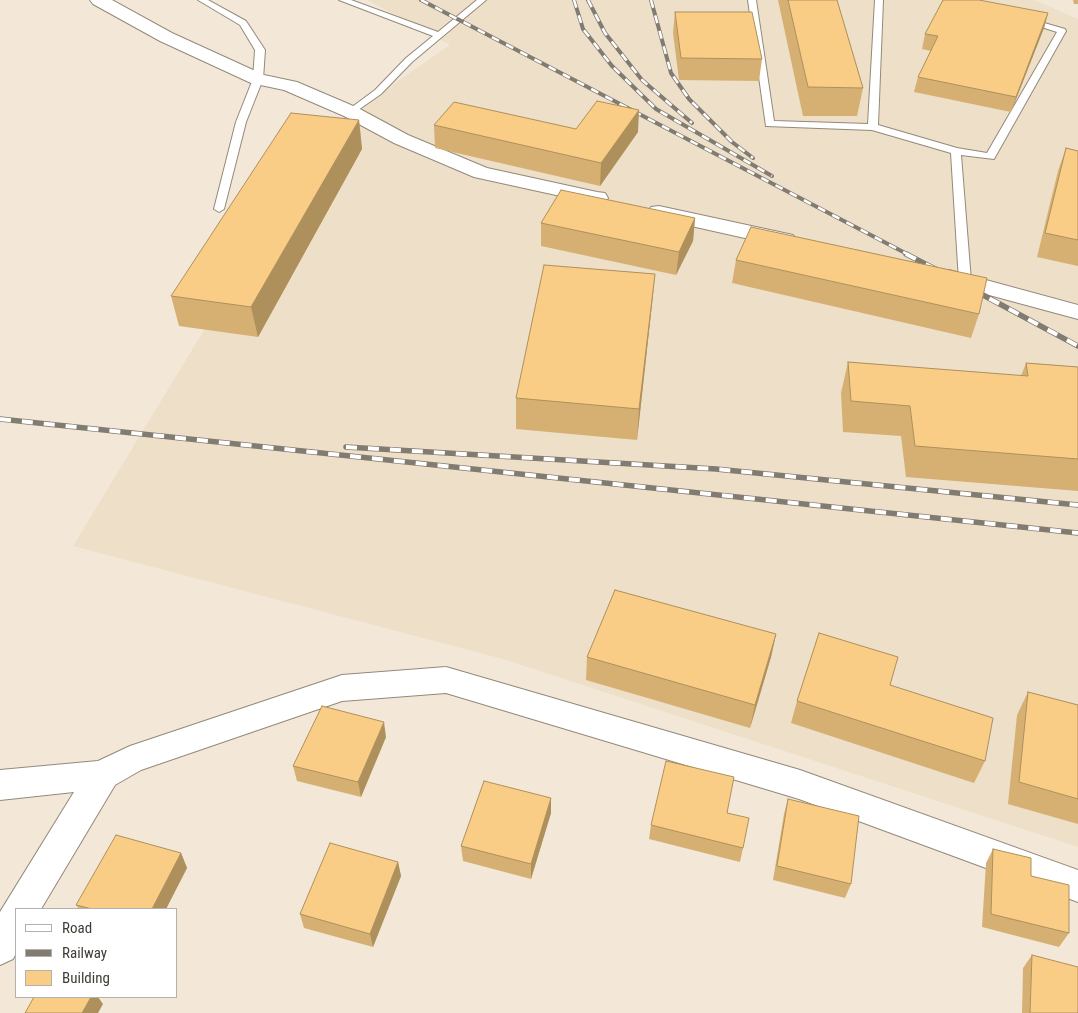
<!DOCTYPE html>
<style>
body{margin:0}
#map{position:relative;width:1078px;height:1013px;overflow:hidden;background:#f3e8d8;font-family:"Roboto Condensed",sans-serif}
canvas{display:block}
.legend{position:absolute;left:15px;top:908px;width:162px;height:90px;box-sizing:border-box;background:#fff;border:1px solid #b3b1ae;margin:0;padding:6px 9px;list-style:none;font-size:15px;color:#403c35}
.legend li{display:flex;align-items:center;gap:10px;height:25px}
.legend b{width:25px;border:1px solid #b3b1ae}
</style>
<div id="map">
<canvas width="1078" height="1013"></canvas>
<ul class="legend">
<li><b style="height:6px;background:#fff"></b>Road</li>
<li><b style="height:6px;background:#827b71"></b>Railway</li>
<li><b style="height:14px;background:#f9cd85"></b>Building</li>
</ul>
</div>
<script>
const c = document.querySelector('canvas').getContext('2d');
c.lineJoin = 'round';
function fillPath(path, color) {
  c.fillStyle = color;
  c.fill(path, 'evenodd');
}
function toPath(rows) {
  const path = new Path2D();
  for (const r of rows) {
    path.moveTo(r[0], r[1]);
    for (let i = 2; i < r.length; i += 2) path.lineTo(r[i], r[i + 1]);
  }
  return path;
}
function strokePath(path, color, width, dash) {
  c.strokeStyle = color;
  c.lineWidth = width;
  c.lineCap = dash ? 'butt' : 'round';
  c.setLineDash(dash || []);
  c.stroke(path);
}
fillPath(toPath([
 [367,0,1034,0,1078,19,1078,847,503,659,73,546,324,132,450,45]
]), '#eedfc8');
const service = toPath([
 [198,0,208,0,246,21,265,50,263,79,246,122,224,209,219,212,214,209,236,122,253,79,255,50,240,25,198,0],
 [339,0,351,0,438,32,477,0,486,0,412,62,381,94,351,115,346,112,348,110,375,90,406,58,433,36,339,0],
 [748,0,756,0,774,121,868,124,875,0,883,0,878,125,957,148,987,153,1057,32,1023,21,1027,18,1065,29,1066,31,994,159,961,155,971,281,969,283,961,283,959,281,951,153,872,130,766,126,748,0]
]);
const minor = toPath([
 [90,0,112,0,172,33,264,75,297,82,358,108,408,135,487,168,597,192,605,193,608,198,605,203,597,204,474,177,394,143,344,116,284,90,251,83,160,41,93,4,90,0],
 [659,206,793,235,796,240,793,245,785,247,651,217,648,212,651,207,659,206],
 [949,270,1078,305,1078,319,941,282,938,277,941,272,949,270],
 [446,667,800,770,1078,870,1078,902,799,799,446,693,342,701,141,770,115,785,41,909,16,909,16,953,13,959,0,965,0,912,74,792,0,800,0,770,98,761,130,746,342,675,446,667]
]);
strokePath(service, '#93897a', 2);
strokePath(minor, '#93897a', 2);
fillPath(service, '#fff');
fillPath(minor, '#fff');
const railFar1 = toPath([
 [421,0,909,255],
 [574,0,583,29,612,66,656,109,772,176],
 [588,0,605,33,642,80,692,123],
 [651,0,671,73,689,99,732,142,753,158]
]);
const rail = toPath([
 [906,254,937,270],
 [970,288,1078,346],
 [0,419,1078,533],
 [346,447,716,469,1078,505]
]);
strokePath(railFar1, '#827b71', 4);
strokePath(rail, '#827b71', 5.5);
strokePath(railFar1, '#fff', 2.5, [8]);
strokePath(rail, '#fff', 4, [11]);
fillPath(toPath([
 [778,0,837,0,863,88,857,116,803,116],
 [1073,0,1078,0,1078,4,1074,4],
 [675,12,762,59,759,81,679,80,673,33],
 [1048,13,1044,28,1011,112,914,92,918,77,931,51,922,49,925,34],
 [359,120,362,149,258,337,179,326,171,296],
 [434,125,638,132,600,186,435,148],
 [1066,148,1078,151,1078,266,1037,257,1058,171],
 [695,218,693,241,676,275,541,246,541,223],
 [736,260,979,314,971,338,732,283],
 [655,274,652,304,637,440,516,429,516,398],
 [848,362,1021,376,1026,363,1078,367,1078,491,906,477,901,436,843,432,841,393],
 [776,634,771,657,750,728,586,680,587,657],
 [890,685,985,761,974,783,791,723,797,701],
 [1028,692,1078,705,1078,824,1008,804,1017,715],
 [386,737,361,797,297,781,293,766],
 [551,798,551,813,531,879,463,861,461,846],
 [788,799,851,884,845,898,773,880,784,814],
 [727,813,743,848,740,862,649,839,651,825],
 [993,849,1031,876,1069,933,1059,947,982,927,986,863],
 [181,853,187,868,166,909,79,909,76,905],
 [398,862,401,876,373,947,304,928,300,914],
 [1032,955,1078,1013,1022,1013,1023,968]
]), '#d6b072');
fillPath(toPath([
 [1048,13,1044,28,1011,112,1016,97],
 [639,110,638,132,600,186,601,163],
 [359,120,362,149,258,337,251,307],
 [695,218,693,241,676,275,679,252],
 [655,274,652,304,637,440,639,409],
 [776,634,771,657,750,728,755,705],
 [384,722,386,737,361,797,358,782],
 [551,798,551,813,531,879,531,864],
 [181,853,187,868,166,909,152,909],
 [398,862,401,876,373,947,370,934],
 [91,997,98,997,103,1004,98,1013,82,1013]
]), '#ae905d');
const building = toPath([
 [788,0,837,0,863,88,808,87,788,0],
 [943,0,979,0,1048,13,1016,97,918,77,938,36,925,34,943,0],
 [675,12,752,12,762,59,681,58,675,12],
 [597,101,639,110,601,163,434,125,454,102,576,129,597,101],
 [291,113,359,120,251,307,171,296,291,113],
 [1066,148,1078,151,1078,240,1045,233,1066,148],
 [561,190,695,218,679,252,541,223,561,190],
 [751,227,987,278,979,314,736,260,751,227],
 [544,265,655,274,639,409,516,398,544,265],
 [848,362,1028,376,1026,363,1078,367,1078,459,915,446,910,406,851,401,848,362],
 [615,590,776,634,755,705,587,657,615,590],
 [819,633,898,657,890,685,993,718,985,761,797,701,819,633],
 [1028,692,1078,705,1078,799,1019,782,1028,692],
 [322,706,384,722,358,782,293,766,322,706],
 [666,761,734,777,727,813,749,818,743,848,651,825,666,761],
 [484,781,551,798,531,864,461,846,484,781],
 [788,799,859,816,851,884,777,866,788,799],
 [116,835,181,853,152,909,92,909,76,905,116,835],
 [330,843,398,862,370,934,300,914,330,843],
 [993,849,1031,858,1031,876,1069,885,1069,933,991,914,993,849],
 [1032,955,1078,967,1078,1013,1030,1013,1032,955],
 [34,997,91,997,82,1013,25,1013,34,997]
]);
fillPath(building, '#f9cd85');
strokePath(building, '#ae905d', 1);
</script>
